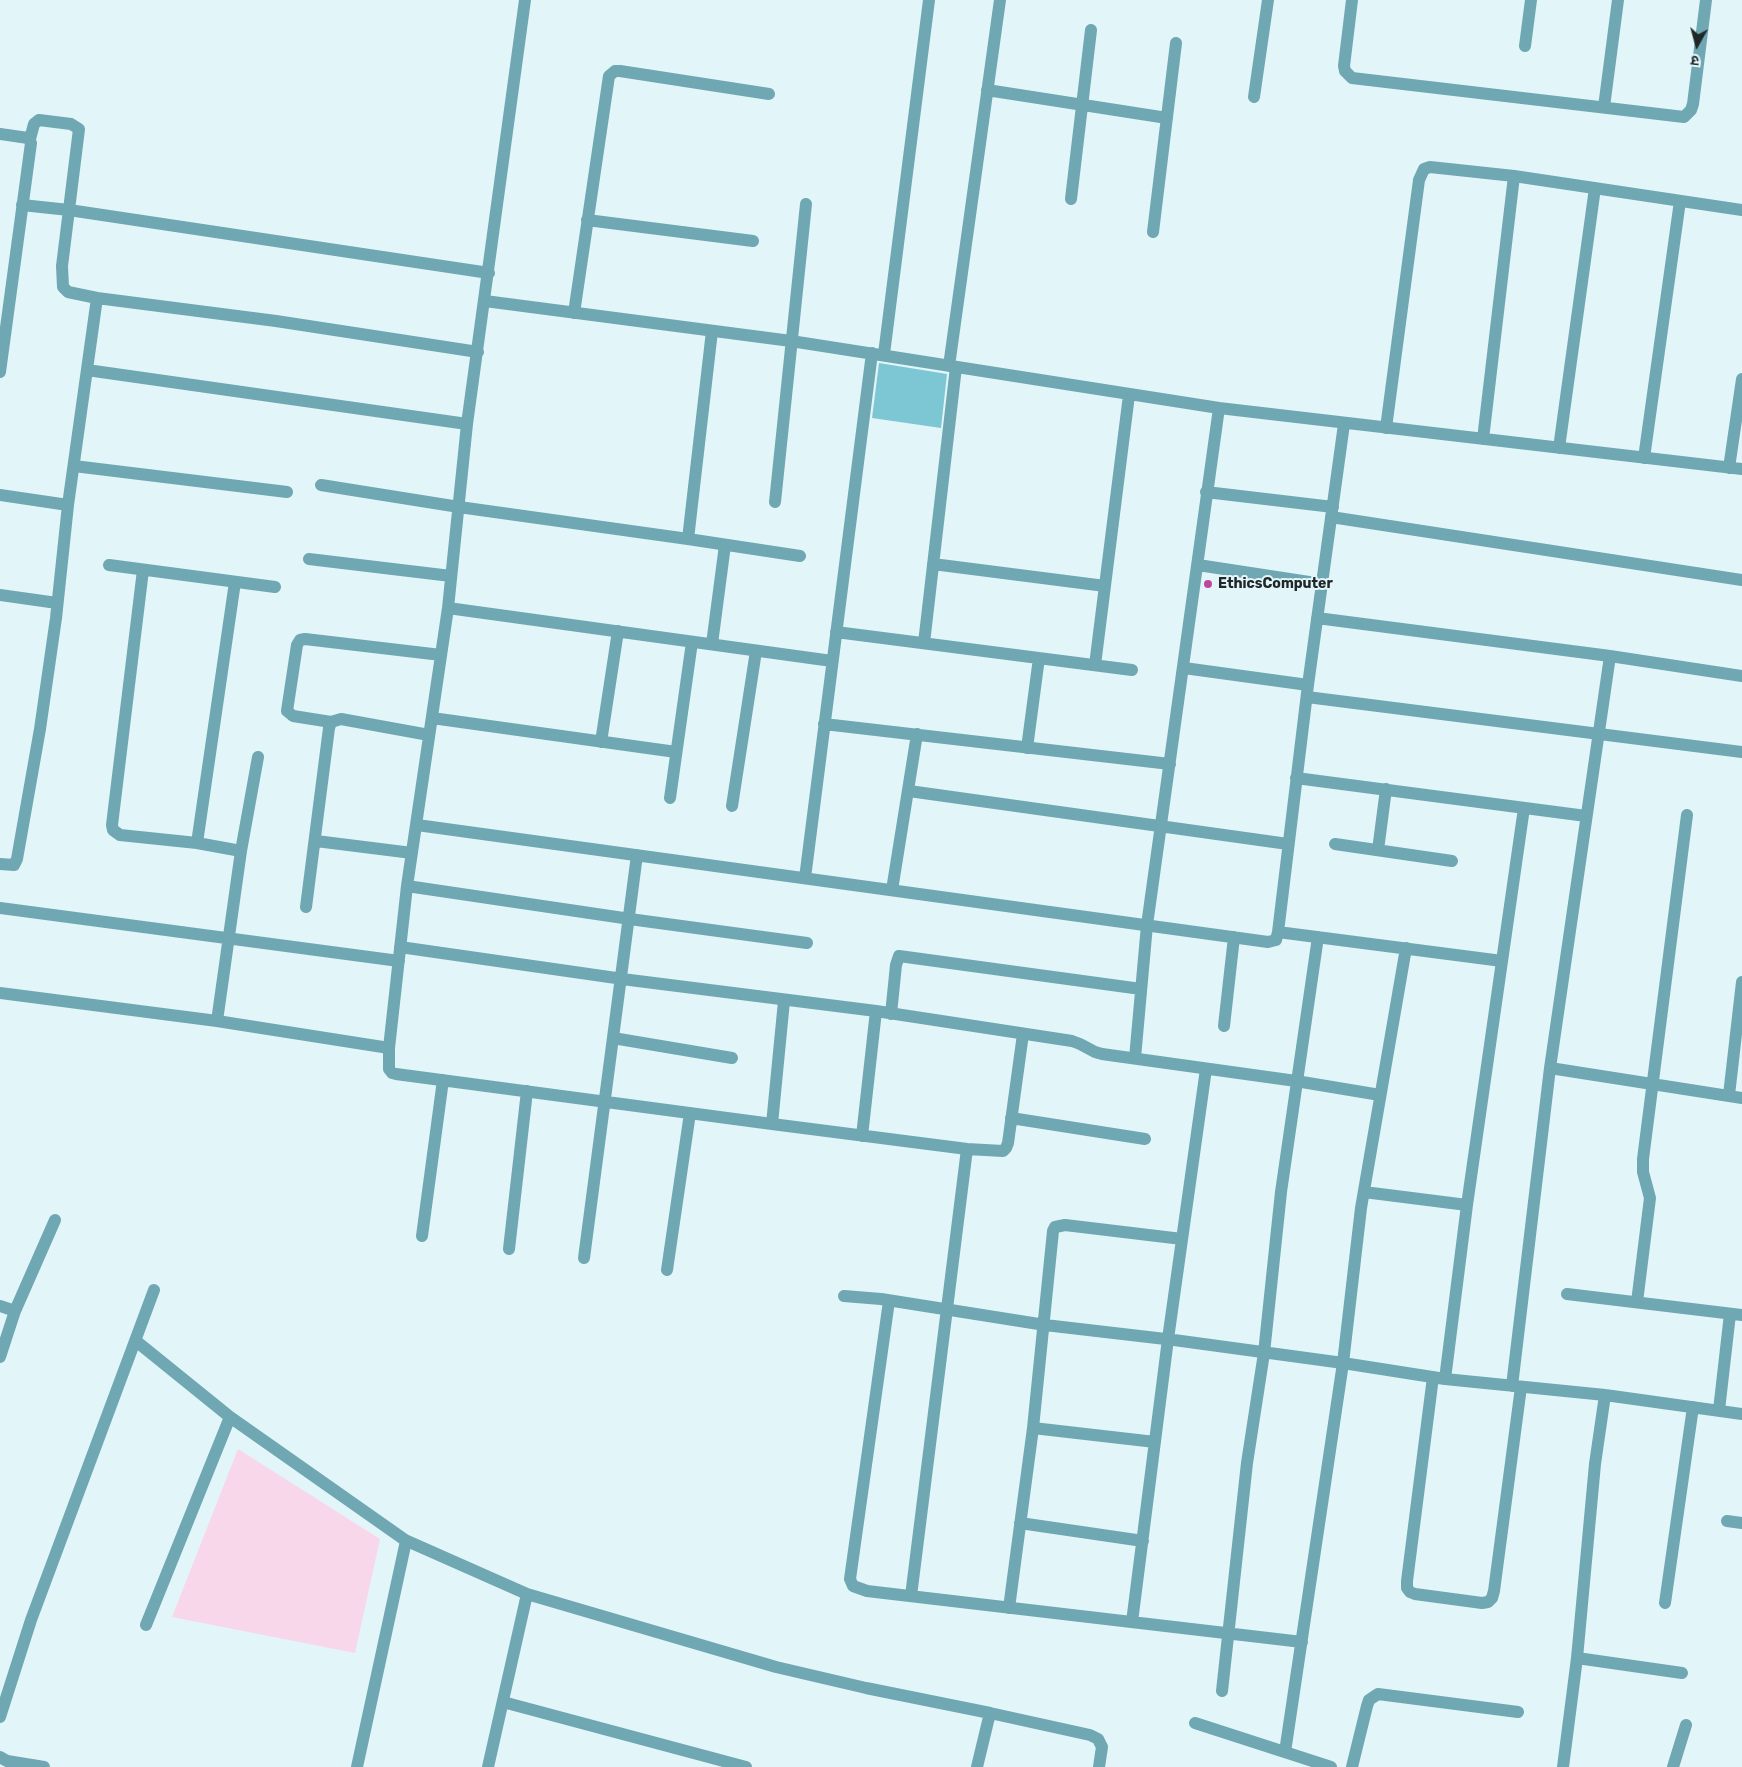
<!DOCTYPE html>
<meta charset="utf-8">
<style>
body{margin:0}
#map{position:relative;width:1742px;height:1767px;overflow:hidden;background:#e2f5f9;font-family:Rubik,"Noto Sans Devanagari",sans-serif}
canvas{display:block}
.north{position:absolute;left:1672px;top:20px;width:50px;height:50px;-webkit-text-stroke:4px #e2f5f9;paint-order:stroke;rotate:187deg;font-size:14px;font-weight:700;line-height:20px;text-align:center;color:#202729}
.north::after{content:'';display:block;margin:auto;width:18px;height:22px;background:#202729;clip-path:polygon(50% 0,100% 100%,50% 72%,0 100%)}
</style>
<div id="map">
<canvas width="1742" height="1767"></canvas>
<div class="north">उ</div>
</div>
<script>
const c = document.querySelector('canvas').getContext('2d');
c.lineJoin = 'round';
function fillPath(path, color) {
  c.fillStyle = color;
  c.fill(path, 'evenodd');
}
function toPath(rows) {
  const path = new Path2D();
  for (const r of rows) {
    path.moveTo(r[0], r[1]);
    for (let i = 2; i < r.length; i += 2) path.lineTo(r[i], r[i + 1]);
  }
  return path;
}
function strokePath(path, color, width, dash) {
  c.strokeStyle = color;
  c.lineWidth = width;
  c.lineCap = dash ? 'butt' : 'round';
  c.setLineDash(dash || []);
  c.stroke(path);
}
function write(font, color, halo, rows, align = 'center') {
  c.font = font + ' Rubik,sans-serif';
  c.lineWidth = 4;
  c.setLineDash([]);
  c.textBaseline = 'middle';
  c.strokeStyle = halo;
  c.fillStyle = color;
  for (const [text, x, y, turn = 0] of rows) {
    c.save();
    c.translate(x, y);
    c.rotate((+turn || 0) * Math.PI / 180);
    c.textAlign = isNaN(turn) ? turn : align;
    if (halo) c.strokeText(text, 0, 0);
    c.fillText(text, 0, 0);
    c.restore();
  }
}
fillPath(toPath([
 [238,1449,380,1539,355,1653,172,1617]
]), '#f9d7eb');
fillPath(toPath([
 [879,363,947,374,941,428,872,418]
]), '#7dc7d5');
strokePath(toPath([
 [525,0,467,424,448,608,407,886,389,1048,389,1069,392,1073,396,1074,772,1124,967,1149,1003,1151,1006,1148,1008,1143,1023,1034],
 [1352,0,1344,66,1345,71,1352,78,1684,117,1691,110,1693,104,1706,0],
 [1525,46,1531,0],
 [987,90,1167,118],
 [1254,97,1268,0],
 [1604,107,1618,0],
 [0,134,28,138,31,143,0,372],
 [30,139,34,124,39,120,71,124,79,129,62,266,63,287,68,292,97,298,276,321,478,352],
 [1071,199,1091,30],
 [22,205,69,210,489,273],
 [587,220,753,241],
 [1153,232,1176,43],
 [485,301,791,341,1219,408,1742,469],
 [574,313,609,76,615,71,620,71,769,94],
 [884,354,929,0],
 [949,366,1000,0],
 [87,370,467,424],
 [1386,428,1419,180,1424,169,1430,167,1514,176,1742,210],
 [1483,439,1514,176],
 [1559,448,1595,188],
 [1644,458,1680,201],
 [74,466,287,492],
 [1729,468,1742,379],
 [321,485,459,507,688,539,800,556],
 [1206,492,1333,507],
 [0,495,68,505],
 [775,502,806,204],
 [1331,517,1742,580],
 [688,539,712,331],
 [309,559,451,576],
 [933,564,1105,586],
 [109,565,275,587],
 [1198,565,1322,584],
 [143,570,112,825,113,830,120,835,197,843,241,851],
 [0,595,57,603],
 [448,608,832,661],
 [1317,618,1610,656,1742,676],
 [836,632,1132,670],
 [924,643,956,367],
 [712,644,725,545],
 [1095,665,1129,395],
 [1184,668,1308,685],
 [1307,697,1742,752],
 [432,718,676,752],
 [331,722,293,716,287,711,297,645,300,640,305,639,441,655],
 [824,724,1170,764],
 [601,742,618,631],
 [1027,748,1039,658],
 [1296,778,1586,816],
 [909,791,1288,844],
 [670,798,692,642],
 [732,806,756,651],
 [417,825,1268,942,1276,940,1278,932,1502,961],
 [316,841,412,853],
 [197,843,235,582],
 [1335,844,1452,861],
 [1378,850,1386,789],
 [0,864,14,865,17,859,40,729,56,618,68,505,97,298],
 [805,878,872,353],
 [407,886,637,920,807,943],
 [892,890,917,734],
 [306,907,329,728,331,722,341,719,429,735],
 [0,908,399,961],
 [1278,932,1308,685,1344,424],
 [400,947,630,980,876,1011,1072,1041,1080,1044,1095,1052,1102,1054,1296,1081,1380,1095],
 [0,993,217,1021,241,851,258,757],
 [891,1014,896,965,899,956,1141,989],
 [217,1021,389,1048],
 [1224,1026,1234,937],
 [613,1038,732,1058],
 [1135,1058,1147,925,1219,408],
 [1550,1068,1610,656],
 [1729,1095,1742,982],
 [1011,1118,1145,1139],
 [772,1124,784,1001],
 [862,1136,876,1011],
 [1364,1192,1467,1205],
 [422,1236,443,1080],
 [509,1249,527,1091],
 [584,1258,637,855],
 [667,1270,690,1113],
 [1567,1294,1742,1315],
 [844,1296,881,1299,1045,1325,1174,1340,1343,1363,1445,1379,1605,1395,1742,1414],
 [889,1301,850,1579,853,1586,867,1591,1302,1642],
 [1637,1302,1650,1198,1643,1172,1643,1159,1687,815],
 [0,1306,15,1311],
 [136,1341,230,1417,405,1540,527,1594,776,1667,866,1688,990,1713,977,1767],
 [0,1357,15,1311,55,1220],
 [1433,1377,1407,1581,1407,1588,1410,1592,1415,1594,1482,1603,1488,1602,1492,1598,1494,1591,1521,1387],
 [1445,1379,1467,1205,1524,808],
 [1512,1386,1550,1068,1742,1098],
 [1719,1410,1730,1314],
 [1033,1428,1155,1442],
 [1727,1521,1742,1523],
 [1020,1523,1143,1541],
 [911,1596,967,1149],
 [1665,1603,1693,1407],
 [1009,1608,1033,1428,1053,1231,1055,1227,1065,1225,1182,1239],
 [1132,1622,1168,1339,1206,1069],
 [146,1625,230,1417],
 [1577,1658,1682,1673],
 [1222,1691,1247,1463,1264,1353,1281,1192,1318,937],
 [503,1702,746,1767],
 [990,1713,1090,1735,1098,1739,1102,1747,1099,1767],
 [0,1717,31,1620,154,1290],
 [1195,1723,1331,1767],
 [1285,1752,1343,1363,1361,1208,1406,948],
 [0,1757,7,1761,44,1767],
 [357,1767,406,1541],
 [488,1767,527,1594],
 [1352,1767,1367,1706,1369,1700,1378,1694,1518,1712],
 [1563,1767,1577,1658,1595,1464,1605,1395],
 [1673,1767,1686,1725]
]), '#6fa7b3', 12);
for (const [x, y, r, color] of [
 [1208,584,5,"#c0489c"]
]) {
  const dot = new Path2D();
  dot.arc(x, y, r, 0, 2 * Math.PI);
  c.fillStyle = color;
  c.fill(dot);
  strokePath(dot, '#e2f5f9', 2);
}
write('bold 14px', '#202729', '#e2f5f9', [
 ["EthicsComputer",1218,584]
], 'left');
</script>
